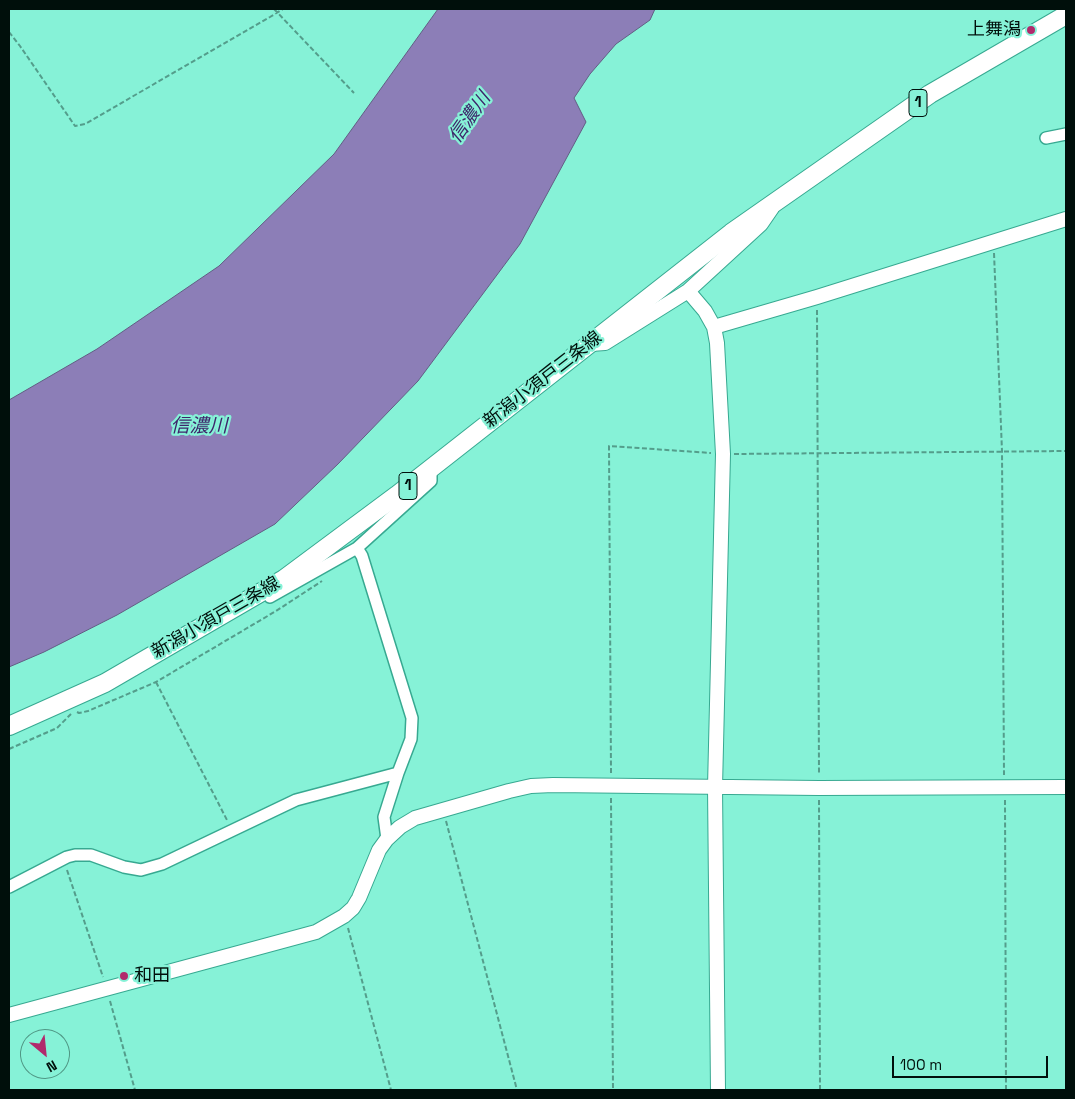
<!DOCTYPE html>
<meta charset="utf-8">
<style>
body{margin:0}
#map{position:relative;width:1075px;height:1099px;overflow:hidden;background:#86f2d7;font-family:"Space Grotesk",sans-serif}
canvas{display:block}
.frame{position:absolute;inset:0;border:10px solid #000f0b;pointer-events:none}
.north{position:absolute;left:20px;top:1029px;width:50px;height:50px;box-sizing:border-box;background:#86f2d7;border:1px solid #509785;border-radius:50%;rotate:152deg;font-size:14px;font-weight:700;line-height:20px;text-align:center;color:#000f0b}
.north::after{content:'';display:block;margin:auto;width:18px;height:22px;background:#b12a6c;clip-path:polygon(50% 0,100% 100%,50% 72%,0 100%)}
.scale{position:absolute;left:892px;top:1056px;width:156px;height:22px;box-sizing:border-box;border:2px solid #000f0b;border-top:0;padding-left:6px;font-size:15px;line-height:18px;white-space:nowrap;color:#000f0b;-webkit-text-stroke:4px #86f2d7;paint-order:stroke}
</style>
<div id="map">
<canvas width="1075" height="1099"></canvas>
<div class="frame"></div>
<div class="north">N</div>
<div class="scale">100 m</div>
</div>
<script>
const c = document.querySelector('canvas').getContext('2d');
c.lineJoin = 'round';
function fillPath(path, color) {
  c.fillStyle = color;
  c.fill(path, 'evenodd');
}
function toPath(rows) {
  const path = new Path2D();
  for (const r of rows) {
    path.moveTo(r[0], r[1]);
    for (let i = 2; i < r.length; i += 2) path.lineTo(r[i], r[i + 1]);
  }
  return path;
}
function strokePath(path, color, width, dash) {
  c.strokeStyle = color;
  c.lineWidth = width;
  c.lineCap = dash ? 'butt' : 'round';
  c.setLineDash(dash || []);
  c.stroke(path);
}
function write(font, color, halo, rows, align = 'center') {
  c.font = font + ' "Space Grotesk","Noto Sans JP",sans-serif';
  c.lineWidth = 4.5;
  c.setLineDash([]);
  c.textBaseline = 'middle';
  c.strokeStyle = halo;
  c.fillStyle = color;
  for (const [text, x, y, turn = 0] of rows) {
    c.save();
    c.translate(x, y);
    c.rotate((+turn || 0) * Math.PI / 180);
    c.textAlign = isNaN(turn) ? turn : align;
    if (halo) c.strokeText(text, 0, 0);
    c.fillText(text, 0, 0);
    c.restore();
  }
}
const water = toPath([
 [438,9,655,9,650,20,616,44,590,74,574,98,586,122,520,244,418,381,338,464,275,524,117,615,44,652,9,667,9,400,97,349,219,266,334,154,438,9]
]);
fillPath(water, '#8c7eb7');
strokePath(water, '#625d83', 1);
const minor = toPath([
 [1046,138,1066,134],
 [357,548,362,556,412,718,411,739,398,773,384,817,387,839],
 [270,597,357,548,431,481,431,468],
 [9,887,67,857,75,855,91,855,124,867,141,870,162,864,296,800,398,773]
]);
const tertiary = toPath([
 [688,291,705,311,714,327,717,343,723,454,715,787,718,1090],
 [714,327,817,297,1066,219],
 [591,344,605,343,688,291,761,224,772,208],
 [9,1015,316,932,344,916,353,908,359,898,379,850,387,839,400,827,415,818,509,791,531,786,553,785,819,788,1066,787]
]);
const primary = toPath([
 [9,726,105,683,284,579,397,495,731,233,930,94,1066,15]
]);
strokePath(minor, '#37a991', 14);
strokePath(tertiary, '#37a991', 16);
strokePath(primary, '#37a991', 20);
strokePath(toPath([
 [274,9,354,93],
 [9,32,20,46,75,126,85,124,270,17,283,9],
 [994,253,1002,451,1004,775],
 [817,310,819,775],
 [734,454,1066,451],
 [156,682,228,822],
 [77,712,79,713,88,711,156,682,276,611,322,581],
 [9,749,57,728,71,714],
 [611,773,609,446,711,453],
 [611,798,613,1090],
 [819,800,820,1090],
 [1005,800,1006,1090],
 [446,821,517,1090],
 [67,870,103,977],
 [348,928,391,1090],
 [110,1001,135,1090]
]), '#549d8b', 2, [5, 2.5]);
strokePath(minor, '#fff', 11);
strokePath(tertiary, '#fff', 14);
strokePath(primary, '#fff', 18);
for (const [x, y, r, color] of [
 [1031,30,5,"#b12a6c"],
 [124,976,5,"#b12a6c"]
]) {
  const dot = new Path2D();
  dot.arc(x, y, r, 0, 2 * Math.PI);
  c.fillStyle = color;
  c.fill(dot);
  strokePath(dot, '#86f2d7', 2);
}
for (const [x, y, w] of [
 [918,103,18],
 [408,486,18]
]) {
  const box = new Path2D();
  box.roundRect(x - w / 2, y - 13.5, w, 27, 4);
  c.fillStyle = '#86f2d7';
  c.fill(box);
  strokePath(box, '#000f0b', 1);
}
write('bold 16px', '#000f0b', null, [
 ["1",918,103],
 ["1",408,486]
]);
write('18px', '#000f0b', '#86f2d7', [
 ["上舞潟",1021,30],
 ["和田",134,976,"left"]
], 'right');
write('18px', '#000f0b', '#86f2d7', [
 ["新潟小須戸三条線",543,380,-38],
 ["新潟小須戸三条線",216,618,-30]
]);
write('italic 19px', '#3d256a', '#86f2d7', [
 ["信濃川",470,118,-55],
 ["信濃川",199,427]
]);
</script>
